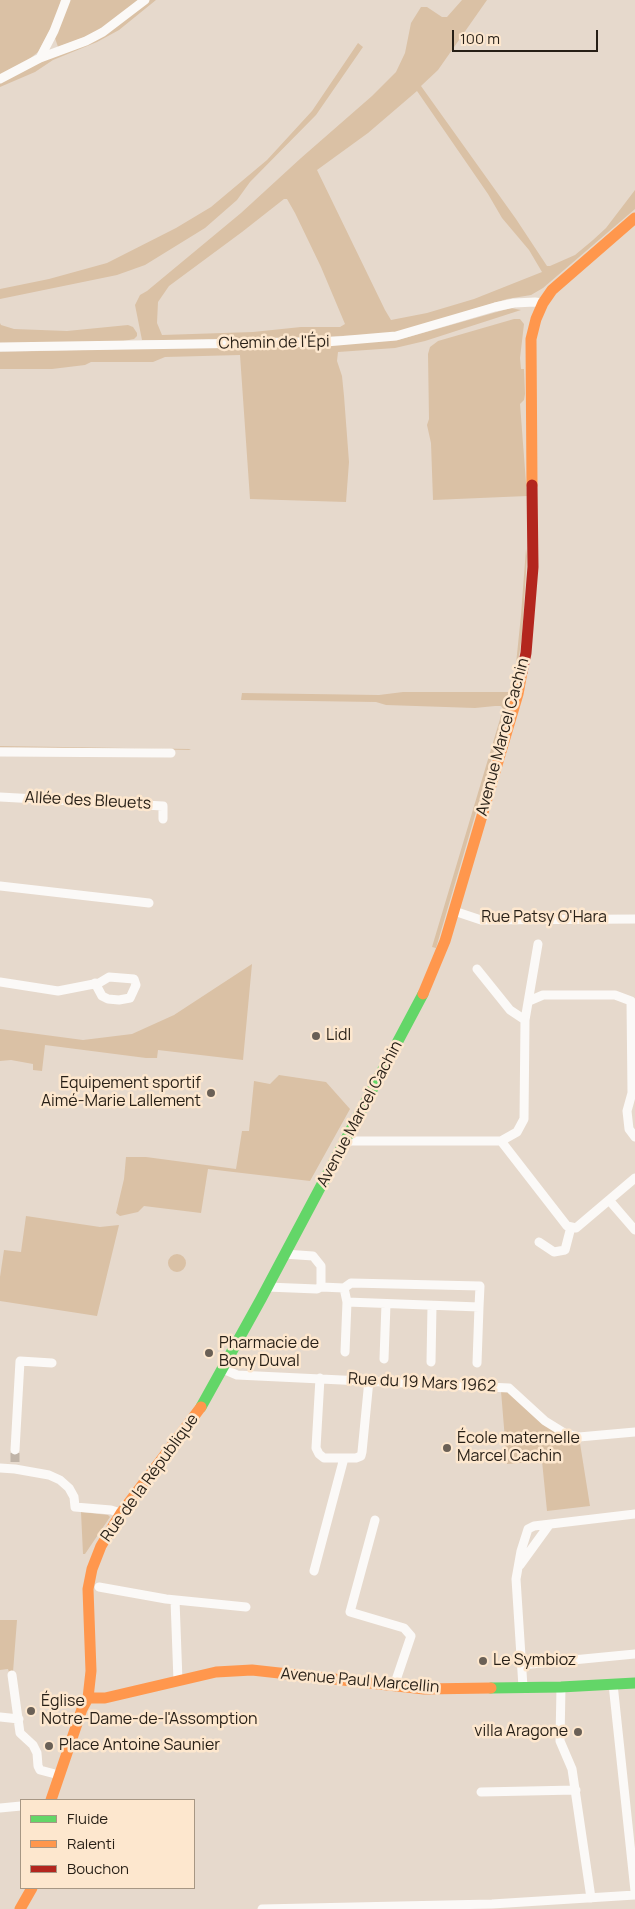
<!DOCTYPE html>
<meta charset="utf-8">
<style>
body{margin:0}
#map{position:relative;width:635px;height:1909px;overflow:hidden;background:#e6d9cc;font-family:Manrope,sans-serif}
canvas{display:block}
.legend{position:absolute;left:20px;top:1799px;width:175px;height:90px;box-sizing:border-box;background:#fde7ce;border:1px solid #a79784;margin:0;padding:6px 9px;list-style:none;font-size:15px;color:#271f16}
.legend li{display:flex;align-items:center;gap:10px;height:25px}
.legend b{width:25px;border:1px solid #a79784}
.scale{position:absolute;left:452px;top:30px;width:146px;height:22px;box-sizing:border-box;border:2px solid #271f16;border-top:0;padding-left:6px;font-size:15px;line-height:18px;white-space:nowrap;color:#271f16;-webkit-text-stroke:4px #fde7ce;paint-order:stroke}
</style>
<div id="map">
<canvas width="635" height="1909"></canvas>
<ul class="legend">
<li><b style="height:6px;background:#63d668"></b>Fluide</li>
<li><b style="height:6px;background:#ff974d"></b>Ralenti</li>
<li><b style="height:6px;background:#b3261e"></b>Bouchon</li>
</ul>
<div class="scale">100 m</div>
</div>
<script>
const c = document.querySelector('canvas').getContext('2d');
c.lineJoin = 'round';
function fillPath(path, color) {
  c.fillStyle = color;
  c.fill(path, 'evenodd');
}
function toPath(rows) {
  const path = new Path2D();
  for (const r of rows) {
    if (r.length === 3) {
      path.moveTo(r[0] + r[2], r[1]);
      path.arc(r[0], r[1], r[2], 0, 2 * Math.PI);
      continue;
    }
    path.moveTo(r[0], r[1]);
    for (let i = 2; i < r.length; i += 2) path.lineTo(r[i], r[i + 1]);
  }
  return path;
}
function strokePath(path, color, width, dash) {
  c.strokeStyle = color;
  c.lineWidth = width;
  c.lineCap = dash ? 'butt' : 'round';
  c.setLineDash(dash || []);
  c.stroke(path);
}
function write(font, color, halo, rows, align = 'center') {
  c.font = font + ' Manrope,sans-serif';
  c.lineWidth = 5;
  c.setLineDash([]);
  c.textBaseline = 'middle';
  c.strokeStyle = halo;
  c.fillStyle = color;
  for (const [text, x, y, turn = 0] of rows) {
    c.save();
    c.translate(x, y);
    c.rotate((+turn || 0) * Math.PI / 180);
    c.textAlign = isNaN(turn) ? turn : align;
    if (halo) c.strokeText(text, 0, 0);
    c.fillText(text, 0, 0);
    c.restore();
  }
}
fillPath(toPath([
 [0,0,61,0,56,19,38,52,22,65,0,76],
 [70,0,142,0,96,33,58,47,55,38],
 [149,0,156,0,119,30,97,42,53,60,35,72,0,87,0,82,32,66,71,49],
 [462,0,487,0,438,70,421,86,516,219,547,266,550,266,575,255,593,240,606,228,635,190,635,209,543,288,531,295,507,299,400,332,374,335,188,340,142,340,135,305,140,295,147,291,241,213,301,158,372,96,396,72,405,53,411,23,421,7,427,7,442,17,447,17],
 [417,91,488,194,502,218,529,250,542,272,474,299,427,313,391,320,385,310,317,170,368,133],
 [284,199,287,199,295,213,321,267,345,324,340,327,301,327,253,332,162,335,157,323,158,302,169,286,242,232],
 [358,43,363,47,316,115,250,182,237,200,205,228,145,265,117,275,0,299,0,289,49,279,107,263,176,228,211,207,267,160,312,111],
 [511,308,521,310,425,341,395,348,338,352,337,361,342,376,344,396,349,462,346,502,250,499,240,355,165,357,153,362,91,362,85,365,52,369,0,369,0,352,323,344,398,340],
 [514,319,520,319,524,324,520,358,521,369,524,369,525,394,524,400,520,404,527,496,433,500,431,443,427,425,429,419,428,354,430,347,438,341],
 [0,323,1,325,14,329,67,331,128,325,133,327,137,333,137,336,134,339,118,342,0,344],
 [526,549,527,556,522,636,516,676,436,948,432,947,503,709,501,706,495,706,475,708,386,705,376,702,241,700,242,693,379,695,403,692,508,692,511,687,516,664,521,615],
 [0,746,189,749,191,750,0,747],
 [252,964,243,1060,158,1050,157,1058,146,1058,45,1045,42,1071,33,1070,33,1064,11,1060,0,1061,0,1029,83,1040,132,1034,174,1015],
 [279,1075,326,1082,350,1109,310,1181,208,1169,201,1213,144,1206,138,1212,120,1216,116,1213,124,1179,126,1157,146,1157,236,1169,242,1131,249,1131,254,1081,270,1084],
 [26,1216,100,1227,119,1225,97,1316,0,1301,0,1277,4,1250,21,1252],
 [177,1263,9],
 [509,1388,545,1421,579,1437,590,1506,547,1511,542,1461,507,1464,501,1391],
 [81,1512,108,1515,110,1517,85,1554,83,1554],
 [0,1620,17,1620,13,1672,9,1672,8,1669,0,1670]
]), '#dac1a5');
strokePath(toPath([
 [15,1462,15,1450]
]), '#c0b4a8', 9, [9, 4.5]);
strokePath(toPath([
 [40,58,86,41,103,32,145,0],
 [0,79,40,58,54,31,66,0],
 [0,347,326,342,396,336,495,307,514,303,535,302,543,303],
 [0,752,171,753],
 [0,797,163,806,163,819],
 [0,886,149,903],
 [454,911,481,920,635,919],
 [477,969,510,1010,525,1020],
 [0,982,58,991,99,983,109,977,134,979,136,985,130,998,119,1000,108,999,102,996,95,983],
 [529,1001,543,995,615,995,631,1001,632,1093,627,1111,629,1129,635,1137],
 [346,1141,501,1141,517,1132,524,1119,525,1020,538,944],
 [501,1141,567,1226,576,1228,635,1178],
 [609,1200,635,1230],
 [539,1242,554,1252,565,1250,571,1227],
 [284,1254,313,1256,321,1266,321,1287],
 [267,1287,317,1289,321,1287,344,1288,351,1283,480,1286,479,1307,347,1302,344,1288],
 [345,1352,347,1302],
 [384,1359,386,1304],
 [431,1362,432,1306],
 [477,1363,479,1307],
 [223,1369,237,1375,509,1388,545,1421,566,1434,579,1437,635,1432],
 [15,1450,20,1361,52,1363],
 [344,1458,356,1458,361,1456,362,1452,369,1380],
 [0,1468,15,1469,49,1475,60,1480,69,1488,74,1497,75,1507,111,1510,121,1513],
 [375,1520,350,1612,404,1628,411,1636,394,1686],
 [520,1565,549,1525],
 [314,1571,344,1458,324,1458,319,1454,316,1448,320,1378],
 [99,1587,166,1599,246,1607],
 [175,1600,178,1681],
 [521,1665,635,1654],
 [12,1675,20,1733,33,1745,37,1753,38,1766,40,1770,59,1775],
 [613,1684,635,1891],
 [523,1687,516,1579,521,1551,528,1529,534,1526,635,1514],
 [561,1687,560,1741,572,1769,591,1898],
 [0,1717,19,1719],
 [481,1792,576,1790],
 [0,1808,21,1806],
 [262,1909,492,1904,635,1895]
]), '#fbf9f7', 9);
strokePath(toPath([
 [201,1407,261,1299,423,994],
 [491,1688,561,1687,635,1683]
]), '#63d668', 11);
strokePath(toPath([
 [532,485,531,339,536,319,543,303,552,290,635,218],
 [423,994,445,941,518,694,522,672],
 [88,1698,105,1698,216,1672,252,1670,424,1689,491,1688],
 [51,1800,82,1709,88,1698,91,1671,88,1589,92,1569,101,1546,121,1513,201,1407],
 [20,1909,32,1888]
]), '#ff974d', 11);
strokePath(toPath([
 [522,672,526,653,533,567,532,485]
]), '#b3261e', 11);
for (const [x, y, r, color] of [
 [316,1036,5,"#6a6056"],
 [211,1093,5,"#6a6056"],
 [209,1353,5,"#6a6056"],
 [447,1448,5,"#6a6056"],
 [483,1661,5,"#6a6056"],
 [31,1711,5,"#6a6056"],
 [578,1732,5,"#6a6056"],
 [49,1746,5,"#6a6056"]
]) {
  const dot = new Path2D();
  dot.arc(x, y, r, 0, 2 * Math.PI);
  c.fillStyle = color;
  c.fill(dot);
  strokePath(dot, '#fde7ce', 2);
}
write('16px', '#271f16', '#fde7ce', [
 ["Chemin de l'Épi",274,343,-1],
 ["Avenue Marcel Cachin",503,737,-75],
 ["Allée des Bleuets",88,801,3],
 ["Rue Patsy O'Hara",544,918],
 ["Avenue Marcel Cachin",360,1114,-62],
 ["Rue du 19 Mars 1962",422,1383,3],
 ["Rue de la République",150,1478,-54],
 ["Avenue Paul Marcellin",360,1681,5]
]);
write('16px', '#271f16', '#fde7ce', [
 ["Lidl",326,1036],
 ["Equipement sportif",201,1084,"right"],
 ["Aimé-Marie Lallement",201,1102,"right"],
 ["Pharmacie de",219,1344],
 ["Bony Duval",219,1362],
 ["École maternelle",457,1439],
 ["Marcel Cachin",457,1457],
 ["Le Symbioz",493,1661],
 ["Église",41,1702],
 ["Notre-Dame-de-l'Assomption",41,1720],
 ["villa Aragone",568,1732,"right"],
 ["Place Antoine Saunier",59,1746]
], 'left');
</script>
